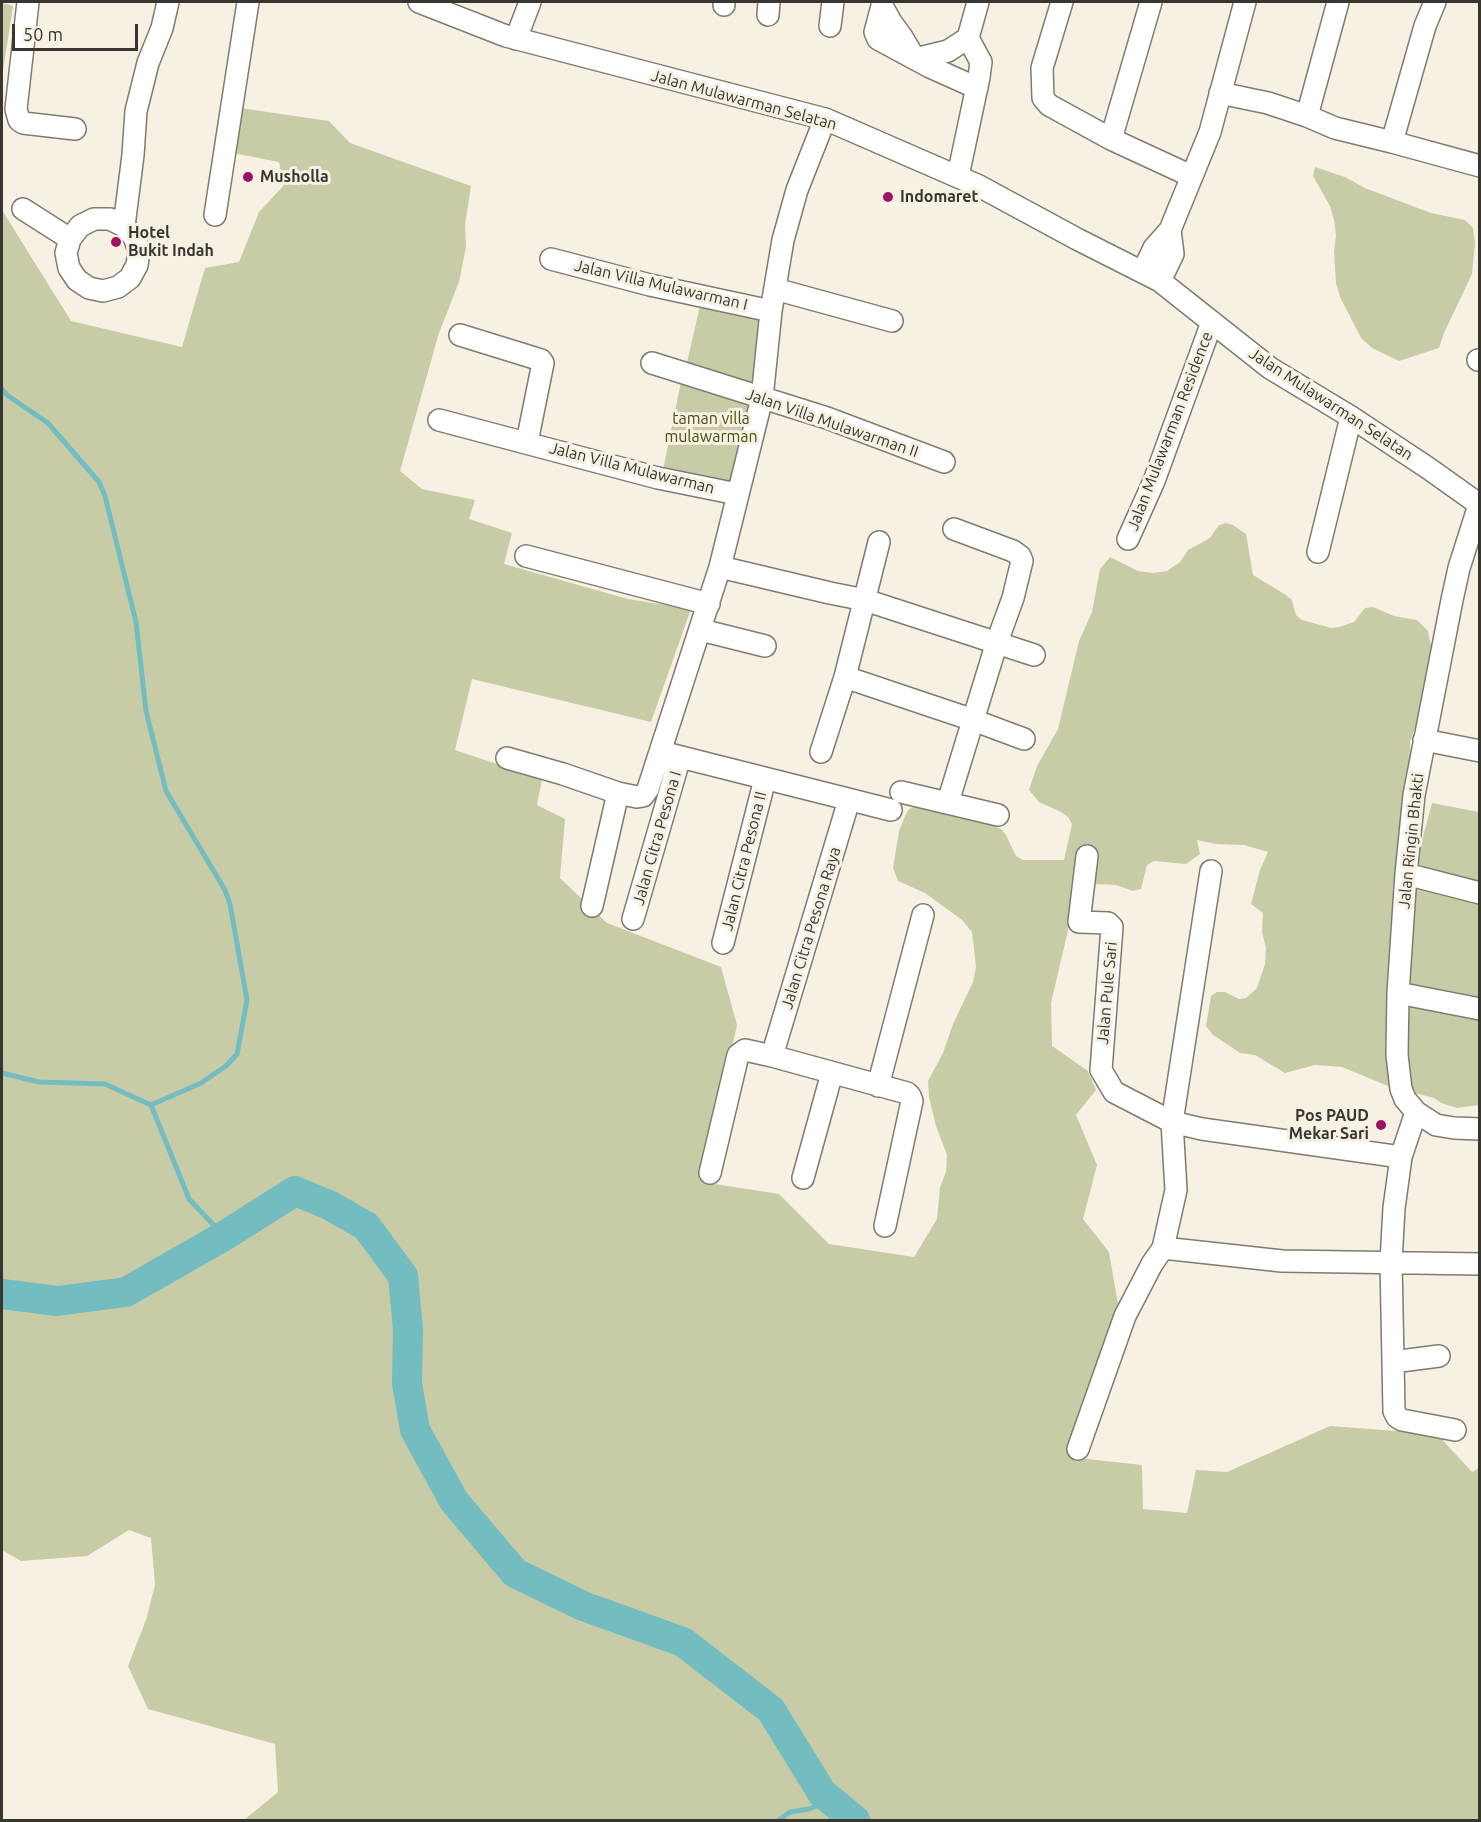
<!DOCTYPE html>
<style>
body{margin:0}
#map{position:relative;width:1481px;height:1822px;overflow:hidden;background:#f7f1e4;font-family:Ubuntu,sans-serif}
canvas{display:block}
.frame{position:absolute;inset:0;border:3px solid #383631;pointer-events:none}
.scale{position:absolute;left:12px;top:24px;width:126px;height:27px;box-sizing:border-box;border:3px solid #383631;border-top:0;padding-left:8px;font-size:18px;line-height:21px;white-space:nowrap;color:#383631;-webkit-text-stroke:4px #f7f1e4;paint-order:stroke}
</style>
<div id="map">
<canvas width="1481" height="1822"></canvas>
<div class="frame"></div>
<div class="scale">50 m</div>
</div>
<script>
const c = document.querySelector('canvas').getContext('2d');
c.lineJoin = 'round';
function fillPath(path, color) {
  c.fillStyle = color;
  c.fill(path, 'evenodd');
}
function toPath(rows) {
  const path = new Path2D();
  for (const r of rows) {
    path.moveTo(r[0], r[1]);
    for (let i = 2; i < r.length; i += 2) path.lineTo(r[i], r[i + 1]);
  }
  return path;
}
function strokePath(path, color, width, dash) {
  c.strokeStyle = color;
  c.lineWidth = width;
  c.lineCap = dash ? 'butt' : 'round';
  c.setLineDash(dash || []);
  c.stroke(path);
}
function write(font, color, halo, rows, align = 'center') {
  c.font = font + ' Ubuntu,sans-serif';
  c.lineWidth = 6;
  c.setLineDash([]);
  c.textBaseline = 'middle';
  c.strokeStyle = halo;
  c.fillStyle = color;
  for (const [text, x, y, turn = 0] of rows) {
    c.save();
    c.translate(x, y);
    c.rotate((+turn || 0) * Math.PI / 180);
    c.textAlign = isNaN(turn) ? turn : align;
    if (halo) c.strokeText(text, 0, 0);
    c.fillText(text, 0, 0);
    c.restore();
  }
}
fillPath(toPath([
 [2,3,13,6,2,77],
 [240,108,329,121,350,143,471,186,465,225,466,247,459,282,439,333,400,471,422,489,475,500,469,519,512,533,504,564,628,599,691,609,651,722,472,679,455,750,542,779,537,805,565,819,560,878,607,923,721,967,737,1025,702,1182,779,1194,829,1244,914,1257,937,1219,940,1187,946,1172,947,1155,936,1126,929,1097,928,1081,943,1053,953,1024,973,982,976,967,972,932,962,920,925,893,898,881,893,868,899,831,905,816,909,809,916,806,979,820,1001,829,1006,835,1016,856,1023,860,1064,860,1072,824,1068,817,1061,812,1039,802,1029,790,1037,766,1058,729,1079,641,1092,612,1100,569,1110,557,1138,571,1153,573,1167,571,1180,562,1188,550,1210,538,1219,525,1226,523,1233,525,1246,534,1253,575,1286,595,1292,600,1296,615,1302,620,1331,628,1339,627,1354,622,1365,608,1373,607,1394,616,1417,620,1428,631,1434,661,1425,700,1410,742,1415,866,1432,803,1479,812,1479,1105,1457,1108,1441,1103,1434,1098,1388,1086,1342,1067,1315,1065,1285,1073,1255,1055,1240,1053,1213,1035,1206,1026,1211,996,1217,992,1225,992,1239,999,1246,998,1257,988,1265,964,1266,948,1262,932,1263,913,1251,904,1260,870,1268,852,1244,845,1216,844,1197,840,1200,854,1186,864,1154,861,1147,865,1141,889,1133,891,1116,885,1097,884,1078,888,1051,1003,1052,1046,1088,1071,1096,1090,1076,1115,1097,1165,1083,1219,1109,1252,1119,1310,1069,1457,1142,1465,1143,1509,1187,1513,1196,1470,1227,1472,1330,1426,1437,1434,1472,1472,1479,1468,1479,1820,244,1820,278,1792,275,1744,148,1709,128,1666,146,1620,155,1585,151,1538,129,1530,87,1556,21,1561,2,1550,2,210,71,321,182,347,205,268,239,262,259,212,284,185,279,162,233,153],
 [1315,167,1345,177,1365,188,1431,213,1465,220,1473,228,1475,243,1472,274,1444,333,1439,348,1399,361,1372,348,1361,338,1340,297,1336,283,1334,252,1336,235,1334,220,1330,206,1313,176],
 [702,297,766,305,759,394,685,371],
 [682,377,758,400,734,491,662,475]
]), '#c8cca6');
strokePath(toPath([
 [2,389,7,395,48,423,99,482,105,496,136,622,146,711,166,791,225,890,230,904,247,1000,237,1054,226,1066,201,1083,151,1105],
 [2,1073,39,1082,105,1084,151,1105,189,1199,224,1236],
 [779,1820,790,1812,809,1809,830,1800]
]), '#73bdc1', 5);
strokePath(toPath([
 [2,1294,57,1301,126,1292,224,1236,295,1191,329,1205,366,1226,403,1276,408,1329,407,1383,415,1430,454,1501,515,1573,583,1606,683,1642,771,1710,822,1793,855,1820]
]), '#73bdc1', 30);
const minor = toPath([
 [28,2,16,109,19,120,23,123,75,129],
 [419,2,506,36,825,119,979,186,1077,239,1160,281,1270,368,1351,417,1428,468,1480,505],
 [882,2,882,6,891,22,902,37,915,59],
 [1062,2,1042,68,1043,98,1049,105,1111,139,1191,176],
 [724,5,724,2],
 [882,6,875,32,878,39,930,67,977,88],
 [768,15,769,2],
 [830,26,833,2],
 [516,39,530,2],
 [915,59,948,51,968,38,978,2],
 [1220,93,1268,103,1307,116,1335,128,1392,142,1480,166],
 [1307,116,1338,2],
 [1111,139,1151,2],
 [1392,142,1425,26,1435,2],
 [958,176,979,77,981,62,968,38],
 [23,209,70,239],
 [215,215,248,2],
 [124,226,110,219,94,219,80,226,70,239,66,253,69,268,77,280,89,288,103,291,118,287,130,278,137,265,139,251,134,237,124,226,133,155,136,111,148,63,162,28,168,2],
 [551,259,650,285,771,311],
 [1143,271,1154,248,1170,230,1210,132,1245,2],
 [1160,281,1173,254,1170,230],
 [775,289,892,321],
 [460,335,541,360,543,363,527,442],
 [1478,360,1480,360],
 [652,363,827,418,944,462],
 [439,420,658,478,737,494],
 [1480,502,1459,568,1452,600,1414,795,1406,874,1398,993,1397,1055,1401,1089,1405,1099,1416,1112,1436,1125,1454,1128,1480,1129],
 [1128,539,1154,481,1212,322],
 [1318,552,1351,417],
 [526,556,709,604],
 [720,567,830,593,865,600,1034,655],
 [701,630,765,646],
 [845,677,973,720,1024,739],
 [1424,740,1480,751],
 [661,752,891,810],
 [821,752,845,677,879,542],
 [507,758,563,774,618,793],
 [901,792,998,815],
 [849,800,772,1056,907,1093,910,1096,912,1101,885,1226],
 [948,802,997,642,1013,598,1022,561,1020,556,1013,551,954,529],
 [1087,856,1079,922,1108,923,1112,927,1101,1070,1114,1092,1172,1122,1202,1129,1401,1157],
 [1406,874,1480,893],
 [592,906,618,793,637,797,643,796,648,789,720,567,762,398,771,311,783,240,797,190,825,119],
 [633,919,680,757],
 [723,943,765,779],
 [1398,993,1480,1009],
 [878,1086,923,915],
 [1416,1112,1401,1157,1394,1208,1391,1262,1394,1411,1397,1417,1402,1420,1455,1430],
 [710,1173,738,1055,745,1050,772,1056],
 [803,1178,832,1073],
 [1163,1248,1176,1190,1172,1122,1211,871],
 [1393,1362,1439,1356],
 [1078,1449,1125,1316,1152,1264,1163,1248,1282,1261,1480,1264]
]);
strokePath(minor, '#807b6f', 24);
strokePath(minor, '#fff', 21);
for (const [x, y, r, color] of [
 [248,177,6,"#991467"],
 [888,197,6,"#991467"],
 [116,242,6,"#991467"],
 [1381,1125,6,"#991467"]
]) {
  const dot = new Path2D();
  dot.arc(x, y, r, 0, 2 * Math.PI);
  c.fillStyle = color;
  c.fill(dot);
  strokePath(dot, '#f7f1e4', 2);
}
write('16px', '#383631', '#f7f1e4', [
 ["Jalan Mulawarman Selatan",744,100,15],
 ["Jalan Villa Mulawarman I",661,285,13],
 ["Jalan Mulawarman Selatan",1331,404,33],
 ["Jalan Villa Mulawarman II",832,423,19],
 ["Jalan Mulawarman Residence",1170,431,-69],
 ["Jalan Villa Mulawarman",632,468,14],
 ["Jalan Citra Pesona I",657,838,-74],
 ["Jalan Ringin Bhakti",1411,841,-84],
 ["Jalan Citra Pesona II",744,861,-76],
 ["Jalan Citra Pesona Raya",811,928,-73],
 ["Jalan Pule Sari",1107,993,-85]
]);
write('bold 16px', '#383631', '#f7f1e4', [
 ["Musholla",260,177],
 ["Indomaret",900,197],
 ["Hotel",128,233],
 ["Bukit Indah",128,251],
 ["Pos PAUD",1369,1116,"right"],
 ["Mekar Sari",1369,1134,"right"]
], 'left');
write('16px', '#4a4d0b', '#f7f1e4', [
 ["taman villa",711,419],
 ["mulawarman",711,437]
]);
</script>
